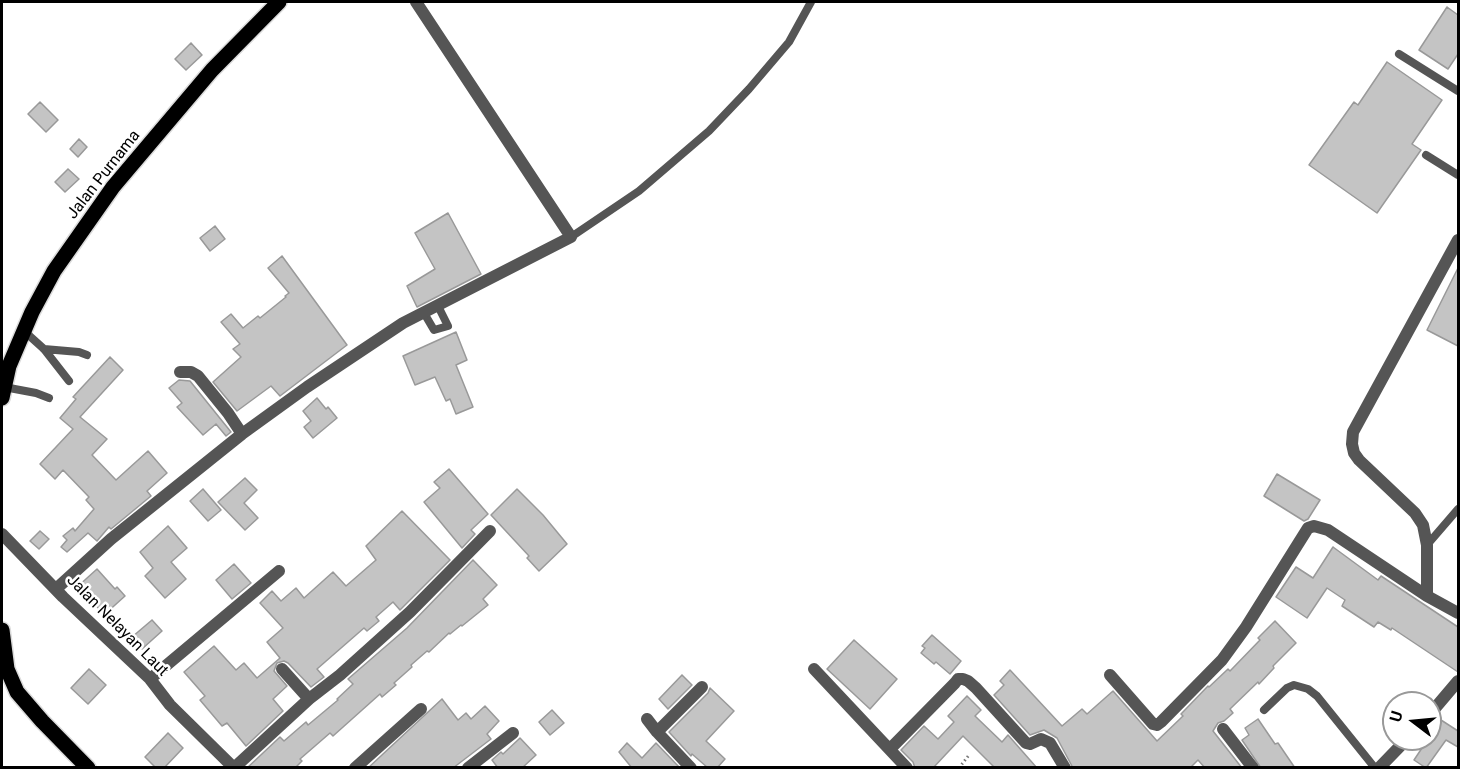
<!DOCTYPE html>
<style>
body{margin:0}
#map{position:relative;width:1460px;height:769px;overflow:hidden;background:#fff;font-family:Roboto,sans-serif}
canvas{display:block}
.frame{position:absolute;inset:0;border:3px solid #000;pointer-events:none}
.north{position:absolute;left:1382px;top:691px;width:60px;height:60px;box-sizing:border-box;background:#fff;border:2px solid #999;border-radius:50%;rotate:286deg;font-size:16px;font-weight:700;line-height:24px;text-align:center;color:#000}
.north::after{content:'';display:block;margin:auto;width:21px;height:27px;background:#000;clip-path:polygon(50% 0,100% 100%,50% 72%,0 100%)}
</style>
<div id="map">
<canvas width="1460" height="769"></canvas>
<div class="frame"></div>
<div class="north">U</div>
</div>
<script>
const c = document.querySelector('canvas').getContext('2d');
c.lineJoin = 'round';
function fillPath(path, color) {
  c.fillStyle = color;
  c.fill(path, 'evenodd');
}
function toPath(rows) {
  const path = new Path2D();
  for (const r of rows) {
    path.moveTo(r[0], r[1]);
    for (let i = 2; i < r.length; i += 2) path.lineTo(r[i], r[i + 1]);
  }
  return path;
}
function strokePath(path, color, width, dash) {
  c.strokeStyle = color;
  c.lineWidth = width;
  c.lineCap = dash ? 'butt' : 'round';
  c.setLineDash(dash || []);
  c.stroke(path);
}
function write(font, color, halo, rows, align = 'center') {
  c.font = font + ' Roboto,sans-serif';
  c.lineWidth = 5;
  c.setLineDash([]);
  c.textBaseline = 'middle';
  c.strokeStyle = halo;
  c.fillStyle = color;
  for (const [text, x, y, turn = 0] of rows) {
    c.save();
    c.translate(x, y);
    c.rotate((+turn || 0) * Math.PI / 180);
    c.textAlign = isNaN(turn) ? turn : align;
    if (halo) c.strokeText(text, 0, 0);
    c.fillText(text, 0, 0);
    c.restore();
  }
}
const building = toPath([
 [1447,7,1458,15,1458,54,1448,69,1419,50,1447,7],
 [191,43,202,55,186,70,175,59,191,43],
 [1387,62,1442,100,1412,144,1421,150,1377,213,1309,165,1354,102,1358,105,1387,62],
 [40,102,58,120,46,132,28,114,40,102],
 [79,139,87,147,78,157,70,149,79,139],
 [68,169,79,179,65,192,55,182,68,169],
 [448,213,481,274,417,307,407,286,435,269,415,233,448,213],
 [215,226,225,239,210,251,200,238,215,226],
 [282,256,347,345,280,396,271,386,237,411,213,382,241,357,233,349,240,344,221,322,231,314,243,328,258,316,260,318,286,297,285,296,289,293,268,268,282,256],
 [1458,268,1458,346,1427,330,1458,268],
 [456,332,467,360,456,365,473,407,456,414,450,399,446,401,435,377,415,385,403,356,456,332],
 [110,357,123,370,80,417,107,439,92,455,116,480,148,451,167,473,147,491,151,496,111,529,109,527,97,541,88,533,67,552,61,547,67,540,63,536,73,528,75,531,94,509,86,500,89,497,63,470,55,479,40,464,73,429,60,418,76,399,73,397,110,357],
 [179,380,190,381,231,432,226,436,216,424,203,435,177,407,182,403,169,388,179,380],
 [317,398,326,409,328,407,337,418,313,438,304,427,311,421,303,411,317,398],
 [449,469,488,514,471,530,475,534,462,548,424,502,440,488,434,482,449,469],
 [1277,474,1320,500,1308,519,1304,521,1264,496,1277,474],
 [245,478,257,490,244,503,258,518,245,530,218,502,245,478],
 [203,489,221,510,208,521,190,501,203,489],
 [517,489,543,515,567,544,539,571,527,558,529,556,491,515,517,489],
 [402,511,450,560,400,610,393,602,376,617,379,621,367,631,364,628,317,669,324,677,311,687,288,663,284,661,277,663,274,671,287,686,273,699,283,711,246,746,227,723,222,726,200,700,205,696,184,672,214,646,236,670,244,663,257,678,280,658,267,642,283,628,260,603,272,591,281,601,296,588,304,598,333,572,346,586,376,560,366,546,402,511],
 [168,526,187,548,171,562,186,579,165,598,145,576,153,568,140,552,168,526],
 [40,531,49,539,39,549,30,541,40,531],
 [1333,547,1378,580,1381,576,1458,627,1458,672,1392,628,1391,630,1378,622,1374,627,1342,606,1345,600,1327,588,1307,618,1276,597,1296,567,1313,578,1333,547],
 [473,560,497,585,483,599,488,605,462,626,461,625,450,634,449,633,429,652,427,651,411,665,412,667,394,683,396,685,382,697,380,694,333,736,330,733,300,759,302,761,295,768,247,768,280,737,284,741,306,722,308,725,338,700,337,699,353,684,348,679,407,628,473,560],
 [234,564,251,583,232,599,216,580,234,564],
 [97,569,115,589,117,587,125,596,104,615,94,603,91,606,76,588,97,569],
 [152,620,162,631,142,649,132,637,152,620],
 [1275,621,1296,643,1273,666,1274,668,1259,684,1258,682,1230,709,1233,713,1224,721,1218,723,1213,731,1242,768,1205,768,1198,760,1190,768,1073,768,1057,738,1044,730,1030,735,994,695,1004,685,1000,681,1010,670,1062,726,1082,709,1087,714,1113,691,1157,741,1183,716,1181,714,1208,686,1209,687,1228,669,1230,671,1260,640,1258,638,1275,621],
 [932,635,961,661,950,674,936,662,934,664,921,653,925,648,922,646,932,635],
 [854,640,897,679,870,709,827,669,854,640],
 [89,669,106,685,88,704,71,688,89,669],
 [682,675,692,685,668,709,659,699,682,675],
 [710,688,734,711,706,741,725,759,717,768,708,768,692,754,691,756,669,732,708,693,710,688],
 [967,696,981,710,975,716,1002,742,1008,735,1037,768,995,768,963,736,933,768,915,768,913,762,901,750,924,726,938,739,954,722,948,716,967,696],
 [442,699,458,720,466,713,471,719,485,706,499,721,487,734,491,739,453,768,368,768,442,699],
 [552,710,564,723,550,735,539,722,552,710],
 [1258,719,1275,744,1278,743,1295,768,1261,768,1242,740,1249,735,1245,728,1258,719],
 [1441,720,1458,731,1458,747,1446,740,1426,768,1414,760,1428,739,1430,739,1430,736,1441,720],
 [168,733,183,748,164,768,156,768,145,757,168,733],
 [520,738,536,755,522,768,498,768,492,760,501,752,503,754,520,738],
 [627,743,642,758,656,743,679,767,632,768,619,752,627,743]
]);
fillPath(building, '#c4c4c4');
strokePath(building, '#999', 1.5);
const primary = toPath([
 [2,398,9,366,32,312,54,271,113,187,212,70,279,2],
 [2,630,7,669,17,692,42,721,88,768]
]);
strokePath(primary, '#dbdbdb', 18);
strokePath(toPath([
 [959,768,969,755]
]), '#777', 3, [1.5, 3]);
strokePath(toPath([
 [1399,54,1458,91],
 [1426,155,1458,175],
 [571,237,639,191,709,131,749,89,789,42,811,2],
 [424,313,434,330,448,326,438,306],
 [24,331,44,349,69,381],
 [44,349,79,352,87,355],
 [4,387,36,393,49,398],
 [1427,545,1458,509],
 [1264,710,1287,688,1294,685,1308,689,1317,696,1375,768]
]), '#555', 8);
strokePath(toPath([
 [180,372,191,372,198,376,228,413,242,434],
 [2,534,63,597,150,679,170,705,234,768],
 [56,589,111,539,242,434,307,387,403,323,571,237,416,2],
 [1427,596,1427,545,1423,525,1415,513,1359,460,1354,453,1352,444,1353,432,1458,240],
 [282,669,309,699],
 [814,669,907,768],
 [1110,675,1153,724,1157,725,1161,722,1222,660,1246,627,1308,528,1314,526,1328,530,1427,596,1458,613],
 [150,679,279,571],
 [1430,714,1458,681],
 [647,719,657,732,702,687],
 [1223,729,1253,768],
 [657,732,691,768],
 [891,748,955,683,958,679,963,679,968,681,976,688,1026,743,1030,744,1041,739,1050,743,1065,768],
 [234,768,309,699,340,675,410,612,490,531],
 [355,768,421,709],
 [468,768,513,733],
 [1379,768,1407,739]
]), '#555', 12);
strokePath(primary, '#000', 15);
write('16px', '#000', '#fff', [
 ["Jalan Purnama",104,175,-52],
 ["Jalan Nelayan Laut",117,626,45]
]);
</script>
